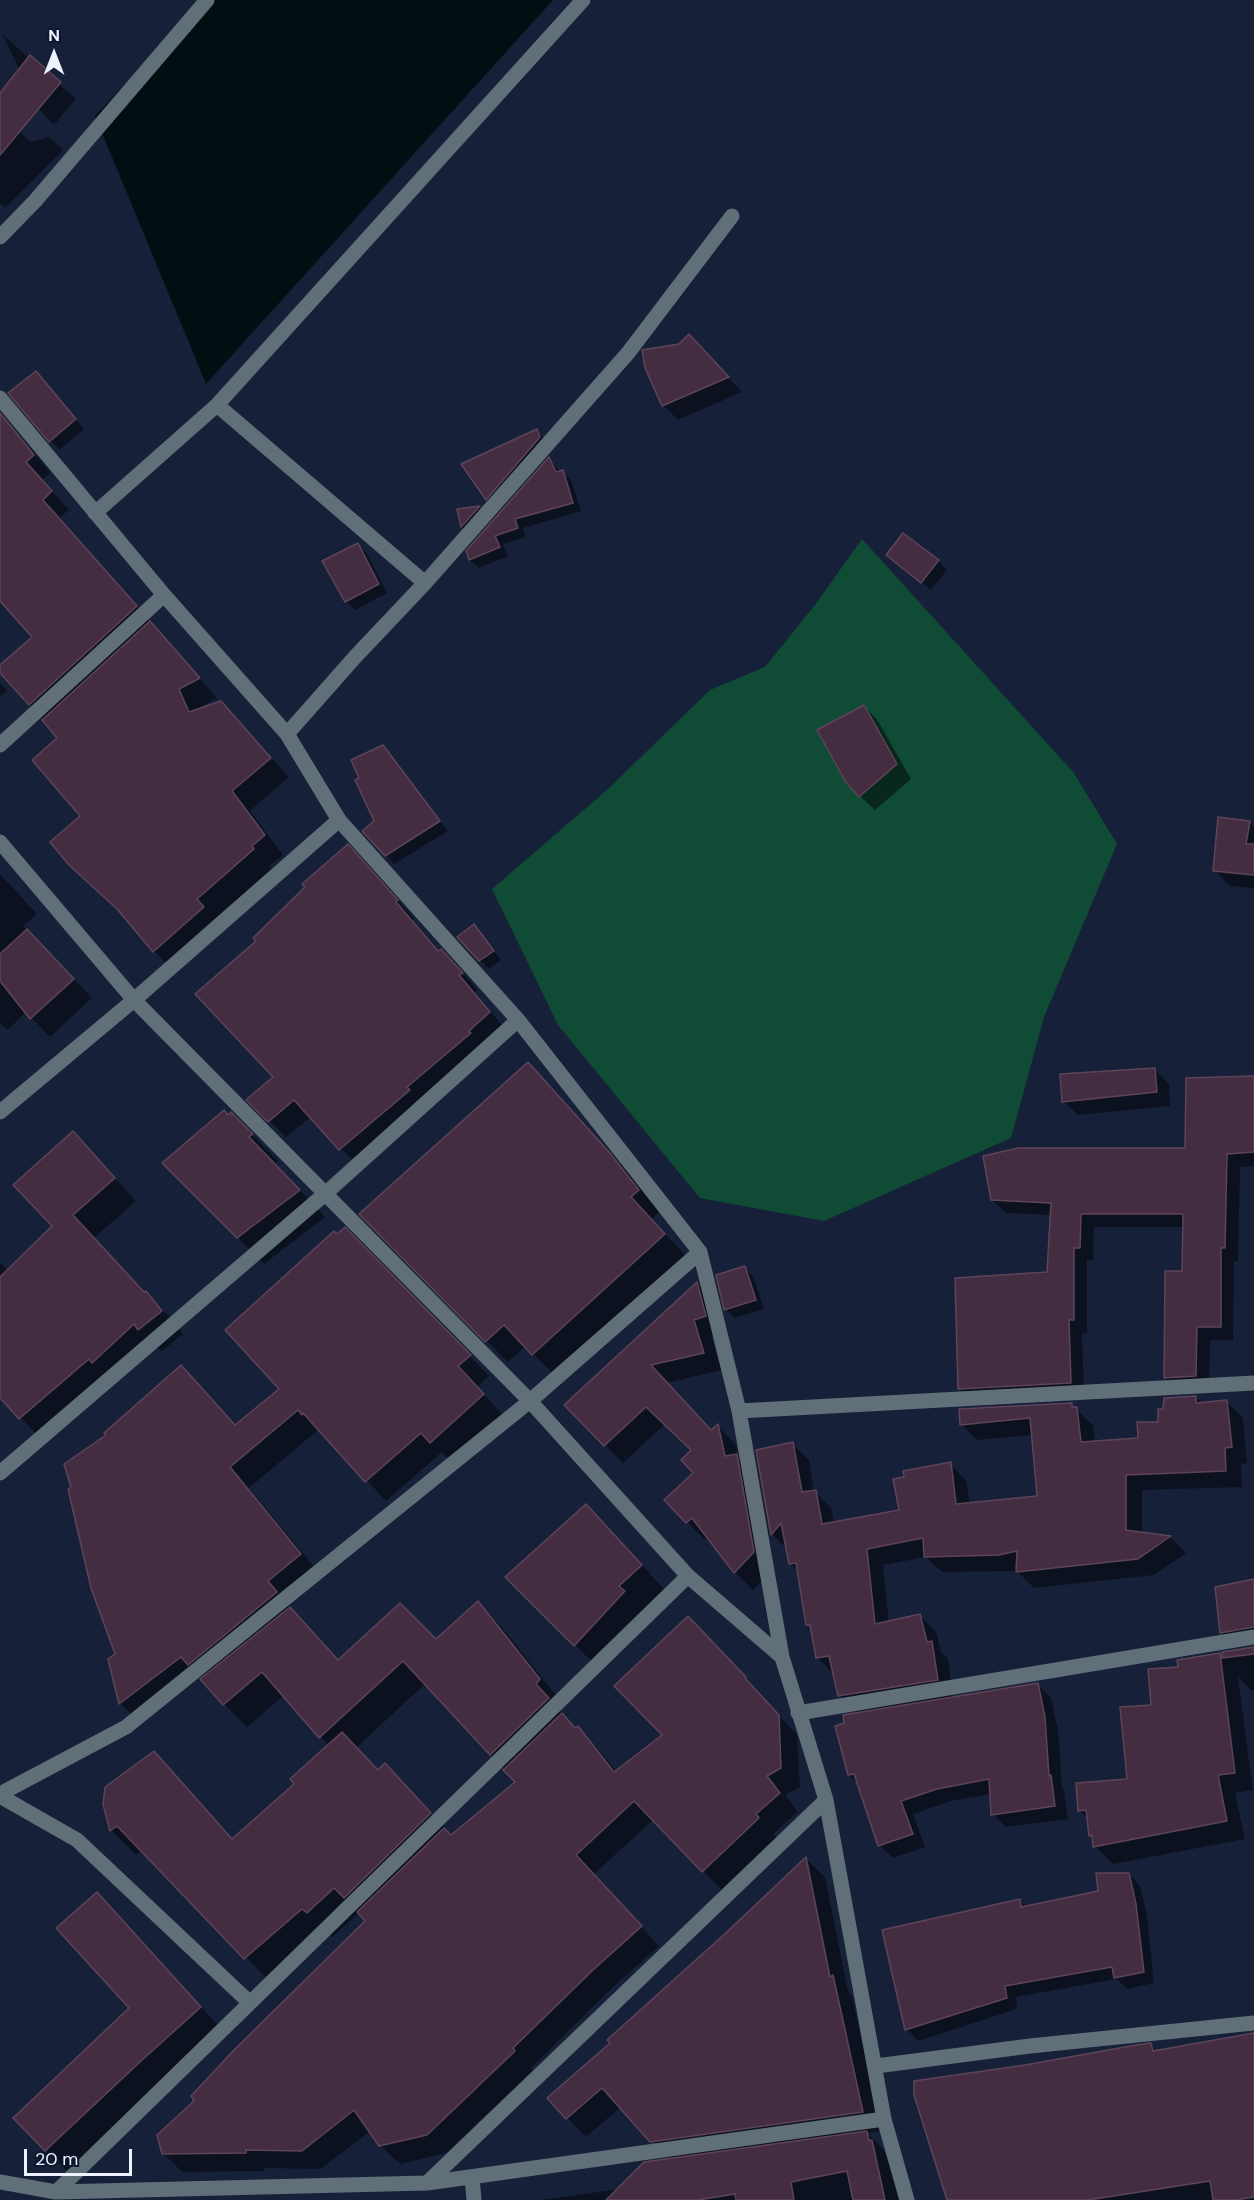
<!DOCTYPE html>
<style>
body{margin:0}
#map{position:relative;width:1254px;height:2200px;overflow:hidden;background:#162139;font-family:"DM Sans",sans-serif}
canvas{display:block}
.north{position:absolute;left:24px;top:24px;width:60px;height:60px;-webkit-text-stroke:4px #0d172f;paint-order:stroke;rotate:0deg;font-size:16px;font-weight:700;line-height:24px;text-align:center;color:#eef3fd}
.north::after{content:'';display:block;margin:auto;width:21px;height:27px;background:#eef3fd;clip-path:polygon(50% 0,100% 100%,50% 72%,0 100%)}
.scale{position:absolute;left:24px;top:2149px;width:108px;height:27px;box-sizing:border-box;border:3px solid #eef3fd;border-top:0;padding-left:8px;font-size:18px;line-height:21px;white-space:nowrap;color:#eef3fd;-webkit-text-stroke:4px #0d172f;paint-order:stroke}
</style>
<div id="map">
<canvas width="1254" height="2200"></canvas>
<div class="north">N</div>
<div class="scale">20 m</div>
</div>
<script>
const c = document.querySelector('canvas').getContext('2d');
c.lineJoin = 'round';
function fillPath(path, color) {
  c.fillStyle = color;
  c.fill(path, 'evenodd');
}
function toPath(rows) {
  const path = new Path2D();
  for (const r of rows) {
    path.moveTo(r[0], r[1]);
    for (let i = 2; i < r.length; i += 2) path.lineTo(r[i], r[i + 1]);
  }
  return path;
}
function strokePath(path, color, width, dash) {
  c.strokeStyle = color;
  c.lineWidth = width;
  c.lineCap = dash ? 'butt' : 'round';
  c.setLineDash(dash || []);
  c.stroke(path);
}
fillPath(toPath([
 [862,539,1074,773,1117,844,1044,1017,1011,1138,824,1221,700,1198,558,1025,492,889,608,789,710,690,765,667,815,605]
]), '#104b35');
fillPath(toPath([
 [205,0,553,0,206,384,95,116]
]), '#030e13');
fillPath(toPath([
 [2,34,76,99,54,125,39,109],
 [0,112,30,142,50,137,63,150,5,208,0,203],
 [679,345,703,351,742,392,678,420,663,405],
 [45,382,84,429,59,450,11,393],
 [0,414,51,473,42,480,69,510,59,518,217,698,195,710,196,711,221,703,289,777,250,811,283,855,269,866,272,869,215,919,222,927,173,970,154,951,82,816,59,738,0,671,0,667,34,637,0,599],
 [537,431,545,440,495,507,487,499],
 [549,459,560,472,563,472,571,480,581,511,523,528,525,537,503,544,508,556,479,568,470,560,468,551],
 [479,508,487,516,471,535,462,527,459,510],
 [358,545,367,554,387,593,355,610,346,601],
 [888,555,938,561,947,570,931,590],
 [0,683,7,690,0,697],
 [864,706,878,721,911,779,875,810,860,796],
 [382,747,448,831,394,864,386,855,376,821],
 [1249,822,1254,827,1254,888,1230,886,1215,871],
 [364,863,414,918,412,920,440,952,458,968,478,990,475,993,506,1030,357,1165,311,1117,286,1137,248,1100,275,1077],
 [0,874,37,914,23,926,92,998,50,1037,26,1012,8,1030,0,1023],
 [474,926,501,960,489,969,480,960],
 [528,1064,630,1175,659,1212,651,1219,686,1256,554,1375,526,1346,508,1362,361,1214],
 [1154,1069,1169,1084,1170,1106,1078,1115,1063,1101],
 [1254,1080,1254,1166,1240,1167,1238,1261,1234,1261,1233,1340,1210,1340,1209,1389,1179,1391,1165,1378,1184,1273,1184,1227,1094,1227,1093,1261,1087,1260,1087,1333,1082,1333,1084,1396,973,1402,960,1389,1048,1273,1051,1215,1006,1213,992,1200,1186,1150],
 [231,1114,278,1161,275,1164,325,1217,264,1264,164,1163],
 [73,1133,136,1201,94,1238,145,1294,168,1315,183,1334,162,1351,156,1346,42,1440,0,1396,0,1262,8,1271,54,1226],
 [345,1229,489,1376,477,1387,503,1415,451,1462,442,1452,386,1501,319,1429,249,1488,320,1574,286,1602,295,1614,339,1661,436,1641,478,1603,501,1626,562,1703,557,1707,570,1723,596,1747,617,1772,664,1735,706,1637,764,1697,763,1698,797,1735,800,1787,785,1795,798,1812,773,1834,777,1838,722,1890,653,1820,594,1874,659,1946,612,1988,531,2068,533,2070,446,2153,400,2164,380,2145,370,2131,321,2169,265,2168,264,2171,182,2172,163,2153,196,2101,367,1921,359,1913,332,1937,328,1932,270,1982,142,1850,136,1855,111,1830,104,1804,154,1753,233,1839,297,1784,329,1746,284,1695,247,1727,224,1704,201,1676,140,1723,120,1703,108,1435,181,1367,236,1426,281,1389,337,1236],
 [426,1683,518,1783,452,1836,409,1790,379,1771,356,1748],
 [744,1268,753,1276,764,1309,734,1318,726,1309],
 [697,1284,715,1301,723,1334,712,1338,721,1370,667,1383,712,1431,718,1426,735,1444,739,1458,754,1473,771,1571,753,1590,735,1572,708,1538,705,1540,666,1500,696,1473,693,1450,665,1424,623,1463,566,1405],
 [1196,1397,1202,1404,1227,1402,1243,1418,1247,1463,1241,1464,1242,1487,1142,1490,1142,1534,1171,1538,1186,1553,1154,1575,1034,1588,1017,1571,942,1572,926,1557,883,1565,889,1623,920,1616,936,1632,941,1652,948,1659,953,1699,1037,1684,1051,1698,1058,1731,1062,1788,1064,1790,1068,1819,1006,1827,993,1814,991,1794,951,1801,913,1814,925,1847,893,1858,879,1845,859,1785,849,1775,846,1724,858,1714,840,1696,834,1674,818,1658,812,1629,808,1625,799,1572,790,1563,788,1550,772,1534,792,1444,809,1460,814,1491,831,1508,834,1524,901,1511,950,1464,966,1480,970,1504,1039,1497,1033,1435,977,1440,961,1424,1071,1404,1093,1425,1095,1443,1139,1439],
 [610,1531,665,1590,599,1669,507,1577],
 [1254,1582,1254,1637,1230,1641,1221,1632],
 [1254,1648,1254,1690,1251,1690,1238,1677,1253,1790,1235,1793,1245,1839,1113,1864,1095,1846,1094,1838,1090,1835,1089,1819,1079,1810,1128,1780,1153,1707,1179,1668,1219,1654,1224,1659,1223,1654],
 [806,1859,825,1877,848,1991,852,1996,881,2131,867,2133,892,2158,904,2200,541,2200,620,2189,671,2160,621,2107,586,2137,549,2098,612,2043],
 [1129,1874,1140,1886,1147,1916,1154,1983,1127,1989,1116,1979,1016,1997,1017,2009,918,2041,907,2029,1020,1901,1027,1908,1099,1892],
 [97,1894,227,2035,73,2177,15,2118,131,2008],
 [1254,2034,1254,2200,948,2200,1026,2067,1151,2045,1157,2052]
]), '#0007');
const building = toPath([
 [30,55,61,82,0,155,0,93,30,55],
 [689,334,729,377,662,406,645,368,642,350,679,344,689,334],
 [36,371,76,419,49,442,8,393,36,371],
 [0,413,34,455,26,462,52,491,43,500,137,606,29,705,0,673,0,665,32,637,0,601,0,413],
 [537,429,540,437,486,500,461,464,537,429],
 [549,457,556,472,563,470,573,503,515,519,518,528,495,536,500,547,469,560,466,551,549,457],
 [480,506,461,527,457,509,480,506],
 [903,533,939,560,921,583,886,555,903,533],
 [358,543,379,584,345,602,322,561,358,543],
 [150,621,200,678,179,689,189,712,221,701,271,758,232,791,265,835,252,846,254,849,197,899,204,907,153,952,117,909,69,865,50,842,80,816,32,760,57,738,42,720,150,621],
 [864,705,897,764,859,797,845,781,817,730,864,705],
 [383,745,440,821,385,856,362,831,374,821,355,780,359,778,351,760,383,745],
 [1218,817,1250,821,1246,844,1254,844,1254,875,1213,871,1218,817],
 [348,844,398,900,396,902,438,951,441,949,463,973,459,975,490,1012,469,1031,471,1033,407,1087,410,1090,339,1150,294,1100,268,1122,246,1100,273,1077,195,994,256,941,253,938,305,887,302,884,348,844],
 [474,924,494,951,479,961,457,937,474,924],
 [27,929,74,979,30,1019,0,981,0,954,27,929],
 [528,1062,609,1152,639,1190,631,1197,665,1234,532,1355,504,1325,485,1342,359,1214,528,1062],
 [1155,1068,1157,1092,1062,1102,1060,1074,1155,1068],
 [1254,1076,1254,1152,1227,1154,1225,1248,1221,1248,1221,1327,1197,1327,1196,1376,1164,1378,1165,1271,1182,1271,1183,1214,1081,1214,1080,1248,1074,1248,1074,1320,1069,1320,1071,1383,958,1389,955,1278,1047,1272,1051,1203,991,1200,983,1156,1018,1148,1185,1148,1186,1078,1254,1076],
 [224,1110,228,1115,231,1112,253,1134,249,1137,300,1190,237,1238,162,1163,224,1110],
 [73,1131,115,1178,73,1215,144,1292,146,1291,162,1311,138,1330,134,1324,92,1363,89,1359,19,1419,0,1398,0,1277,52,1226,13,1185,73,1131],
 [345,1227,471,1355,458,1366,484,1394,430,1443,421,1433,365,1482,303,1413,302,1415,298,1410,230,1467,301,1554,268,1581,277,1592,188,1665,181,1657,119,1704,108,1659,115,1654,91,1588,68,1489,71,1487,64,1464,106,1435,104,1433,181,1365,235,1425,279,1389,225,1330,334,1231,337,1234,345,1227],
 [745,1266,756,1300,724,1310,716,1275,745,1266],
 [697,1282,706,1316,694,1320,704,1353,651,1365,711,1430,718,1424,725,1456,737,1454,754,1552,734,1573,692,1518,686,1523,664,1500,693,1473,681,1460,691,1450,646,1407,604,1446,564,1405,697,1282],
 [1196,1396,1196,1403,1227,1400,1232,1447,1225,1448,1226,1471,1126,1475,1126,1530,1171,1536,1138,1559,1016,1572,1017,1551,999,1555,924,1557,923,1538,867,1549,875,1624,920,1614,927,1642,932,1641,938,1680,838,1696,829,1656,816,1658,810,1625,806,1625,796,1563,789,1564,781,1523,771,1535,756,1450,793,1442,802,1492,816,1490,822,1524,899,1510,893,1479,904,1477,903,1471,951,1462,956,1504,1037,1496,1030,1418,960,1425,959,1409,1072,1403,1072,1407,1077,1407,1081,1442,1138,1438,1137,1422,1158,1422,1158,1409,1163,1409,1164,1398,1196,1396],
 [586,1504,642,1565,619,1586,625,1591,574,1646,505,1577,586,1504],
 [1254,1579,1254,1627,1220,1633,1215,1587,1254,1579],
 [478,1601,540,1679,536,1684,549,1698,490,1755,403,1661,319,1738,262,1672,223,1705,200,1679,290,1607,338,1660,400,1603,436,1639,478,1601],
 [688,1616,746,1677,745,1678,779,1715,781,1768,767,1776,780,1793,756,1814,759,1818,702,1872,634,1801,576,1855,642,1926,593,1970,513,2048,515,2051,427,2135,379,2146,354,2110,302,2151,246,2150,246,2153,162,2154,157,2135,194,2101,191,2096,235,2049,365,1921,357,1912,444,1828,451,1835,515,1782,503,1770,562,1713,575,1728,578,1726,614,1772,662,1735,614,1686,688,1616],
 [1254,1647,1254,1654,1222,1658,1222,1652,1254,1647],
 [1220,1653,1235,1773,1218,1775,1227,1821,1093,1847,1092,1835,1089,1836,1086,1810,1078,1811,1076,1783,1127,1779,1120,1707,1151,1705,1148,1669,1178,1667,1177,1660,1220,1653],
 [1038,1683,1045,1717,1049,1776,1051,1775,1055,1806,991,1815,989,1779,937,1789,901,1801,913,1834,878,1846,854,1774,848,1775,835,1726,844,1723,843,1715,1038,1683],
 [342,1732,378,1770,385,1763,431,1813,344,1898,334,1888,307,1913,302,1909,244,1959,117,1826,110,1831,103,1804,105,1787,154,1751,232,1839,294,1784,290,1779,342,1732],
 [806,1857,830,1977,833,1975,863,2112,650,2142,602,2088,566,2119,547,2098,610,2043,607,2040,729,1930,806,1857],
 [1096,1873,1129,1873,1136,1904,1144,1972,1114,1978,1112,1967,1005,1986,1007,1998,905,2030,882,1930,1020,1899,1021,1907,1098,1891,1096,1873],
 [97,1892,201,2007,141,2061,45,2151,13,2118,129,2008,56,1928,97,1892],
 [1254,2033,1254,2197,1236,2200,1213,2200,1210,2181,1088,2200,947,2200,914,2095,914,2081,1025,2065,1136,2045,1151,2043,1153,2051,1254,2033],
 [867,2131,869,2141,872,2140,885,2200,853,2200,847,2171,791,2182,794,2200,736,2200,735,2194,698,2200,606,2200,644,2162,867,2131]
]);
fillPath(building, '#452d41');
strokePath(building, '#5e4459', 1.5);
strokePath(toPath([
 [0,237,35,201,207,0],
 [0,398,164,595,287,734,339,820,518,1020,700,1252,739,1411,782,1657,826,1800,884,2119,907,2200],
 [217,405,425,583],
 [95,513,217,405,583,0],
 [287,734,355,657,425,583,628,353,732,216],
 [0,745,164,595],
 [0,842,134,1000,530,1401,688,1576,782,1657],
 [0,1112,134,1000,339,820],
 [739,1411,1254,1383],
 [0,1473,326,1193,518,1020],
 [798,1713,1254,1637],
 [0,1794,126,1727,530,1401,700,1252],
 [0,1796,77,1840,249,2002],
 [876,2066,1030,2046,1254,2023],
 [472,2177,474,2200],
 [0,2182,56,2192,427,2183,884,2119],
 [427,2183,826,1800],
 [56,2192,688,1576]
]), '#616f78', 15);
</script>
